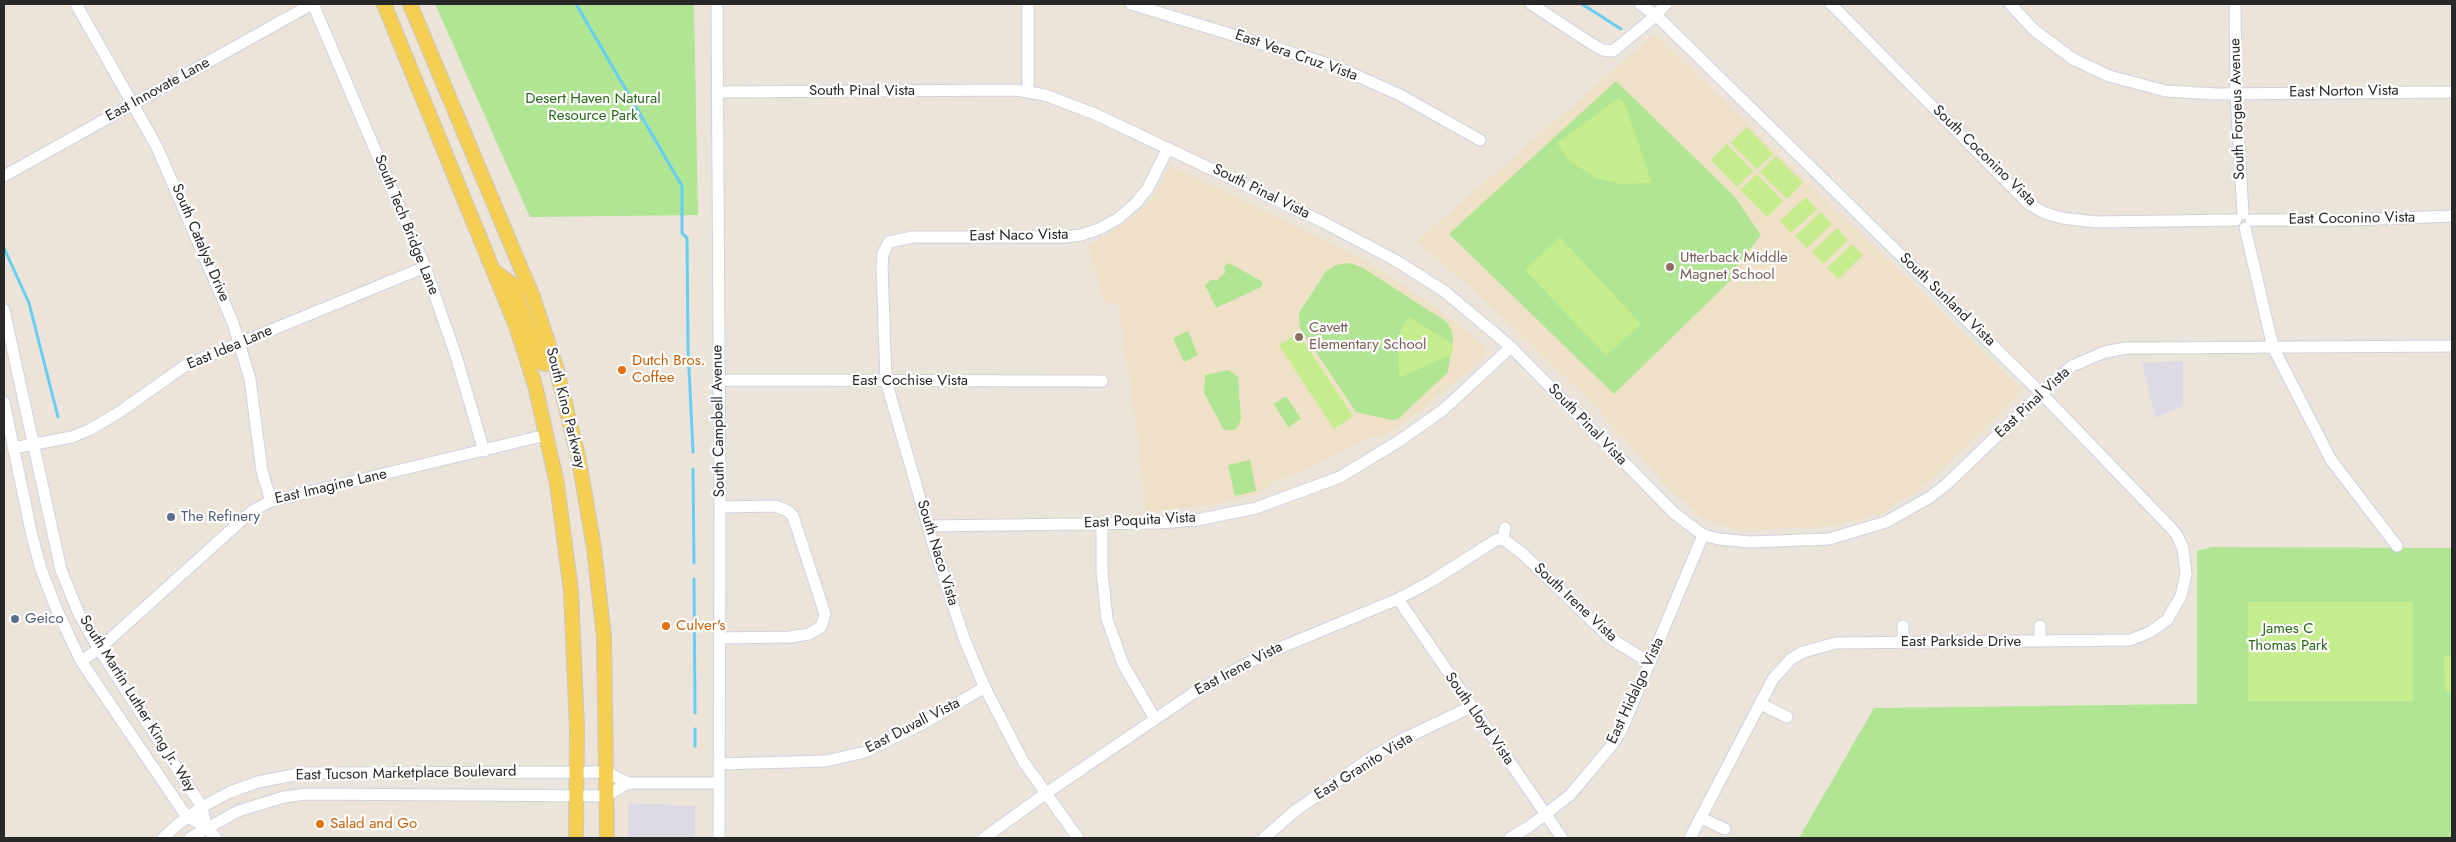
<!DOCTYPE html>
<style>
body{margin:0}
#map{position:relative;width:2456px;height:842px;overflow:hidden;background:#ece4d9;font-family:Jost,sans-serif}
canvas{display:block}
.frame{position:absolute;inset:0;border:5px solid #282828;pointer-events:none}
</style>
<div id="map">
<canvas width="2456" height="842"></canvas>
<div class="frame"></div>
</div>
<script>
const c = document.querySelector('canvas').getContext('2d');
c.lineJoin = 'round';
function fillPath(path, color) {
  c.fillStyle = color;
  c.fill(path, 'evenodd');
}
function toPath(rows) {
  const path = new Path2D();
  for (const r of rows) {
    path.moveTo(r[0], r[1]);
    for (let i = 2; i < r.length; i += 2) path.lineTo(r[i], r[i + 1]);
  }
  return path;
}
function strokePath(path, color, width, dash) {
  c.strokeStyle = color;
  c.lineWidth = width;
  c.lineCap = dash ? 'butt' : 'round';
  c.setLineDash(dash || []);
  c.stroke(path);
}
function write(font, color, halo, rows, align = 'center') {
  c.font = font + ' Jost,sans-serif';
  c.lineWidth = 4.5;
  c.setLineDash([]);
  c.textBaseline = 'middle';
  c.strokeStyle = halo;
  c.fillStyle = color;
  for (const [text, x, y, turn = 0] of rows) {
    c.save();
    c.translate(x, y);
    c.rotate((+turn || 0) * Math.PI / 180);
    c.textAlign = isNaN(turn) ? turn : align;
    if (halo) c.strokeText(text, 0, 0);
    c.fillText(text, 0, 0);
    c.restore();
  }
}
fillPath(toPath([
 [2183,361,2183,406,2155,418,2142,363],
 [628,803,695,806,695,838,628,838]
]), '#dddae3');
fillPath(toPath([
 [1655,34,2022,391,1928,483,1881,514,1829,526,1741,530,1705,520,1672,491,1595,406,1490,305,1417,241],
 [1170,165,1365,261,1412,290,1484,344,1484,353,1479,361,1424,408,1383,437,1368,438,1306,469,1272,483,1259,494,1211,505,1145,512,1141,457,1118,303,1105,303,1088,246,1127,221,1152,199]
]), '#eee1c7');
fillPath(toPath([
 [435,4,694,4,698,215,530,217],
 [1616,81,1734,196,1761,235,1734,270,1734,277,1614,394,1449,234],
 [1229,263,1263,282,1261,287,1216,308,1205,285,1211,280,1217,280,1225,273,1224,266],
 [1350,263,1363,268,1447,322,1451,329,1453,339,1448,372,1398,419,1392,420,1356,412,1300,328,1299,313,1326,271,1336,265],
 [1188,331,1198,355,1184,362,1173,338],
 [1228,370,1238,377,1241,420,1235,430,1224,430,1204,393,1205,375],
 [1286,396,1301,419,1288,427,1274,404],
 [1250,460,1256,491,1235,496,1228,465],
 [2212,547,2452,548,2452,838,1799,838,1874,708,2197,704,2197,551]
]), '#afe593');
fillPath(toPath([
 [1619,98,1625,104,1652,183,1619,184,1596,178,1568,160,1557,143],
 [1747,127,1773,154,1757,169,1731,143],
 [1727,144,1753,171,1737,187,1711,160],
 [1776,156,1803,183,1787,199,1760,172],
 [1757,174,1783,201,1767,217,1740,190],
 [1806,197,1817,209,1791,233,1780,221],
 [1821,212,1832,224,1807,248,1795,236],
 [1837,228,1848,240,1823,264,1812,252],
 [1560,237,1641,324,1606,356,1525,270],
 [1852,244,1863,255,1838,279,1827,268],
 [1409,317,1453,344,1452,354,1399,378,1398,342,1401,329],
 [1298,333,1353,416,1334,429,1279,345],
 [2248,602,2413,602,2413,701,2248,701],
 [2444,656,2452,656,2452,692,2445,692]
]), '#c5ed8e');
strokePath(toPath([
 [576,4,682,186,682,233,687,238,688,347,693,452],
 [1582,4,1621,29],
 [4,248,29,303,58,417],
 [693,469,694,563],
 [694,579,695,713],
 [695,729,695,746]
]), '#67cef2', 3);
const minor = toPath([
 [76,4,157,147,233,323,250,379,262,471,271,501],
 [313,4,425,267,456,356,484,451],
 [717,4,720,507,719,838],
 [1028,4,1028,92],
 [1131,4,1335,66,1400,95,1480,140],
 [1531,4,1592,44,1603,50,1613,51,1653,18,1666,4],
 [1640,4,1658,17,2041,393,2171,528,2177,535,2183,549,2186,574,2181,596,2167,620,2150,632,2130,640,1836,643,1803,652,1791,659,1773,679,1690,838],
 [1831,4,2020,195,2029,204,2045,213,2062,218,2096,222,2236,220],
 [2010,4,2034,30,2073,59,2109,76,2166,91,2217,94,2452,92],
 [2235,4,2236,94,2243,214],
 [717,92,1016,90,1045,95,1095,114,1323,222,1395,260,1444,291,1511,347,1674,513,1703,535,1719,539,1750,542,1829,539,1886,522,1930,497,1948,483,2041,393,2072,366,2105,352,2126,348,2148,348,2452,346],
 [4,176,312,4],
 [2251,220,2351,220,2452,216],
 [2245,228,2273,347,2331,460,2397,546],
 [889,242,883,254,882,266,886,381,934,547,964,638,984,686,1023,761,1078,838],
 [889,242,913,237,1064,237,1081,235,1099,229,1119,218,1137,202,1148,188,1168,148],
 [4,310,61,570,79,614,99,649,202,807,206,827],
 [718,380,1102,381],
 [4,402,32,536,41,569,56,608,81,661,187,817,206,827,216,838],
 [13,448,72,437,89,430,118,413,186,365,425,267],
 [1102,524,1102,572,1107,619,1123,664,1155,719],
 [928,526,1158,523,1197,520,1256,508,1340,477,1399,441,1443,410,1511,347],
 [1503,539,1522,553,1610,638,1650,663],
 [1398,599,1562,838],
 [1903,626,1903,642],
 [2040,626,2040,641],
 [719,638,790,637,809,634,821,627,825,614,793,516,788,511,775,506,720,507],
 [81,661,99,649,252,511,271,501,546,435],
 [1761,704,1787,717],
 [719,764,826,761,865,752,926,722,985,687],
 [1701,818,1725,829],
 [163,838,177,825,202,807,230,792,258,782,304,773,606,772,628,783],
 [190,838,238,811,284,797,306,794,606,796,628,783,718,783],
 [984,838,1045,794,1195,692,1265,654,1398,599,1430,582,1496,540,1503,539,1505,528],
 [1264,838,1295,811,1369,759,1401,740,1471,707],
 [1510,838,1530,826,1570,795,1612,745,1622,729,1703,535]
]);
const major = toPath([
 [384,4,516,326,535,385,557,484,571,591,577,729,576,838],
 [410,4,533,297,556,367,579,460,594,548,604,637,607,838],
 [494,271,513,285,540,362,545,364,554,362]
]);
strokePath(minor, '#ced2e2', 13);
strokePath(major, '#c7c7c7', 16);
strokePath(minor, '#fff', 11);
strokePath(major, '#f5cf54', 14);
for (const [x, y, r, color] of [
 [1670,267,5,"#8d6e63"],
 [1299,337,5,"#8d6e63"],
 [622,370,5,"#e8710a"],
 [171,517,5,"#5c6f8a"],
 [15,619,5,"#5c6f8a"],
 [666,626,5,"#e8710a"],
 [320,824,5,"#e8710a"]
]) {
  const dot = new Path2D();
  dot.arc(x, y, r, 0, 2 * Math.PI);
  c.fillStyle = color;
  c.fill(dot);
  strokePath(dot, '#fff', 2);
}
write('15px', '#282828', '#fff', [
 ["East Vera Cruz Vista",1296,56,19],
 ["East Innovate Lane",158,90,-29],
 ["South Pinal Vista",862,91],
 ["East Norton Vista",2344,92,-1],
 ["South Forgeus Avenue",2238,109,-92],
 ["South Coconino Vista",1984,156,44],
 ["South Pinal Vista",1261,192,26],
 ["East Coconino Vista",2352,219,-1],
 ["South Tech Bridge Lane",406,225,68],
 ["East Naco Vista",1019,236,-1],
 ["South Catalyst Drive",200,243,67],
 ["South Sunland Vista",1947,300,44],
 ["East Idea Lane",230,348,-23],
 ["East Cochise Vista",910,381],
 ["East Pinal Vista",2033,403,-43],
 ["South Kino Parkway",565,408,76],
 ["South Campbell Avenue",719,421,-91],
 ["South Pinal Vista",1587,425,46],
 ["East Imagine Lane",331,487,-13],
 ["East Poquita Vista",1140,521,-3],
 ["South Naco Vista",937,553,73],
 ["South Irene Vista",1575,603,43],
 ["East Parkside Drive",1961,642],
 ["East Irene Vista",1239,669,-28],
 ["East Hidalgo Vista",1636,691,-65],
 ["South Martin Luther King Jr. Way",137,704,58],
 ["South Lloyd Vista",1479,719,55],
 ["East Duvall Vista",913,726,-27],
 ["East Granito Vista",1364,767,-32],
 ["East Tucson Marketplace Boulevard",406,774,-1]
]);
write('15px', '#286717', '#fff', [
 ["Desert Haven Natural",593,99],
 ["Resource Park",593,116],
 ["James C",2288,629],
 ["Thomas Park",2288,646]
]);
write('15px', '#785e54', '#fff', [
 ["Utterback Middle",1680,258],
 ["Magnet School",1680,275],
 ["Cavett",1309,328],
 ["Elementary School",1309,345]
], 'left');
write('15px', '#c56008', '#fff', [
 ["Dutch Bros.",632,361],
 ["Coffee",632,378],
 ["Culver's",676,626],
 ["Salad and Go",330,824]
], 'left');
write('15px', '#4e5e75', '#fff', [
 ["The Refinery",181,517],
 ["Geico",25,619]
], 'left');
</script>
